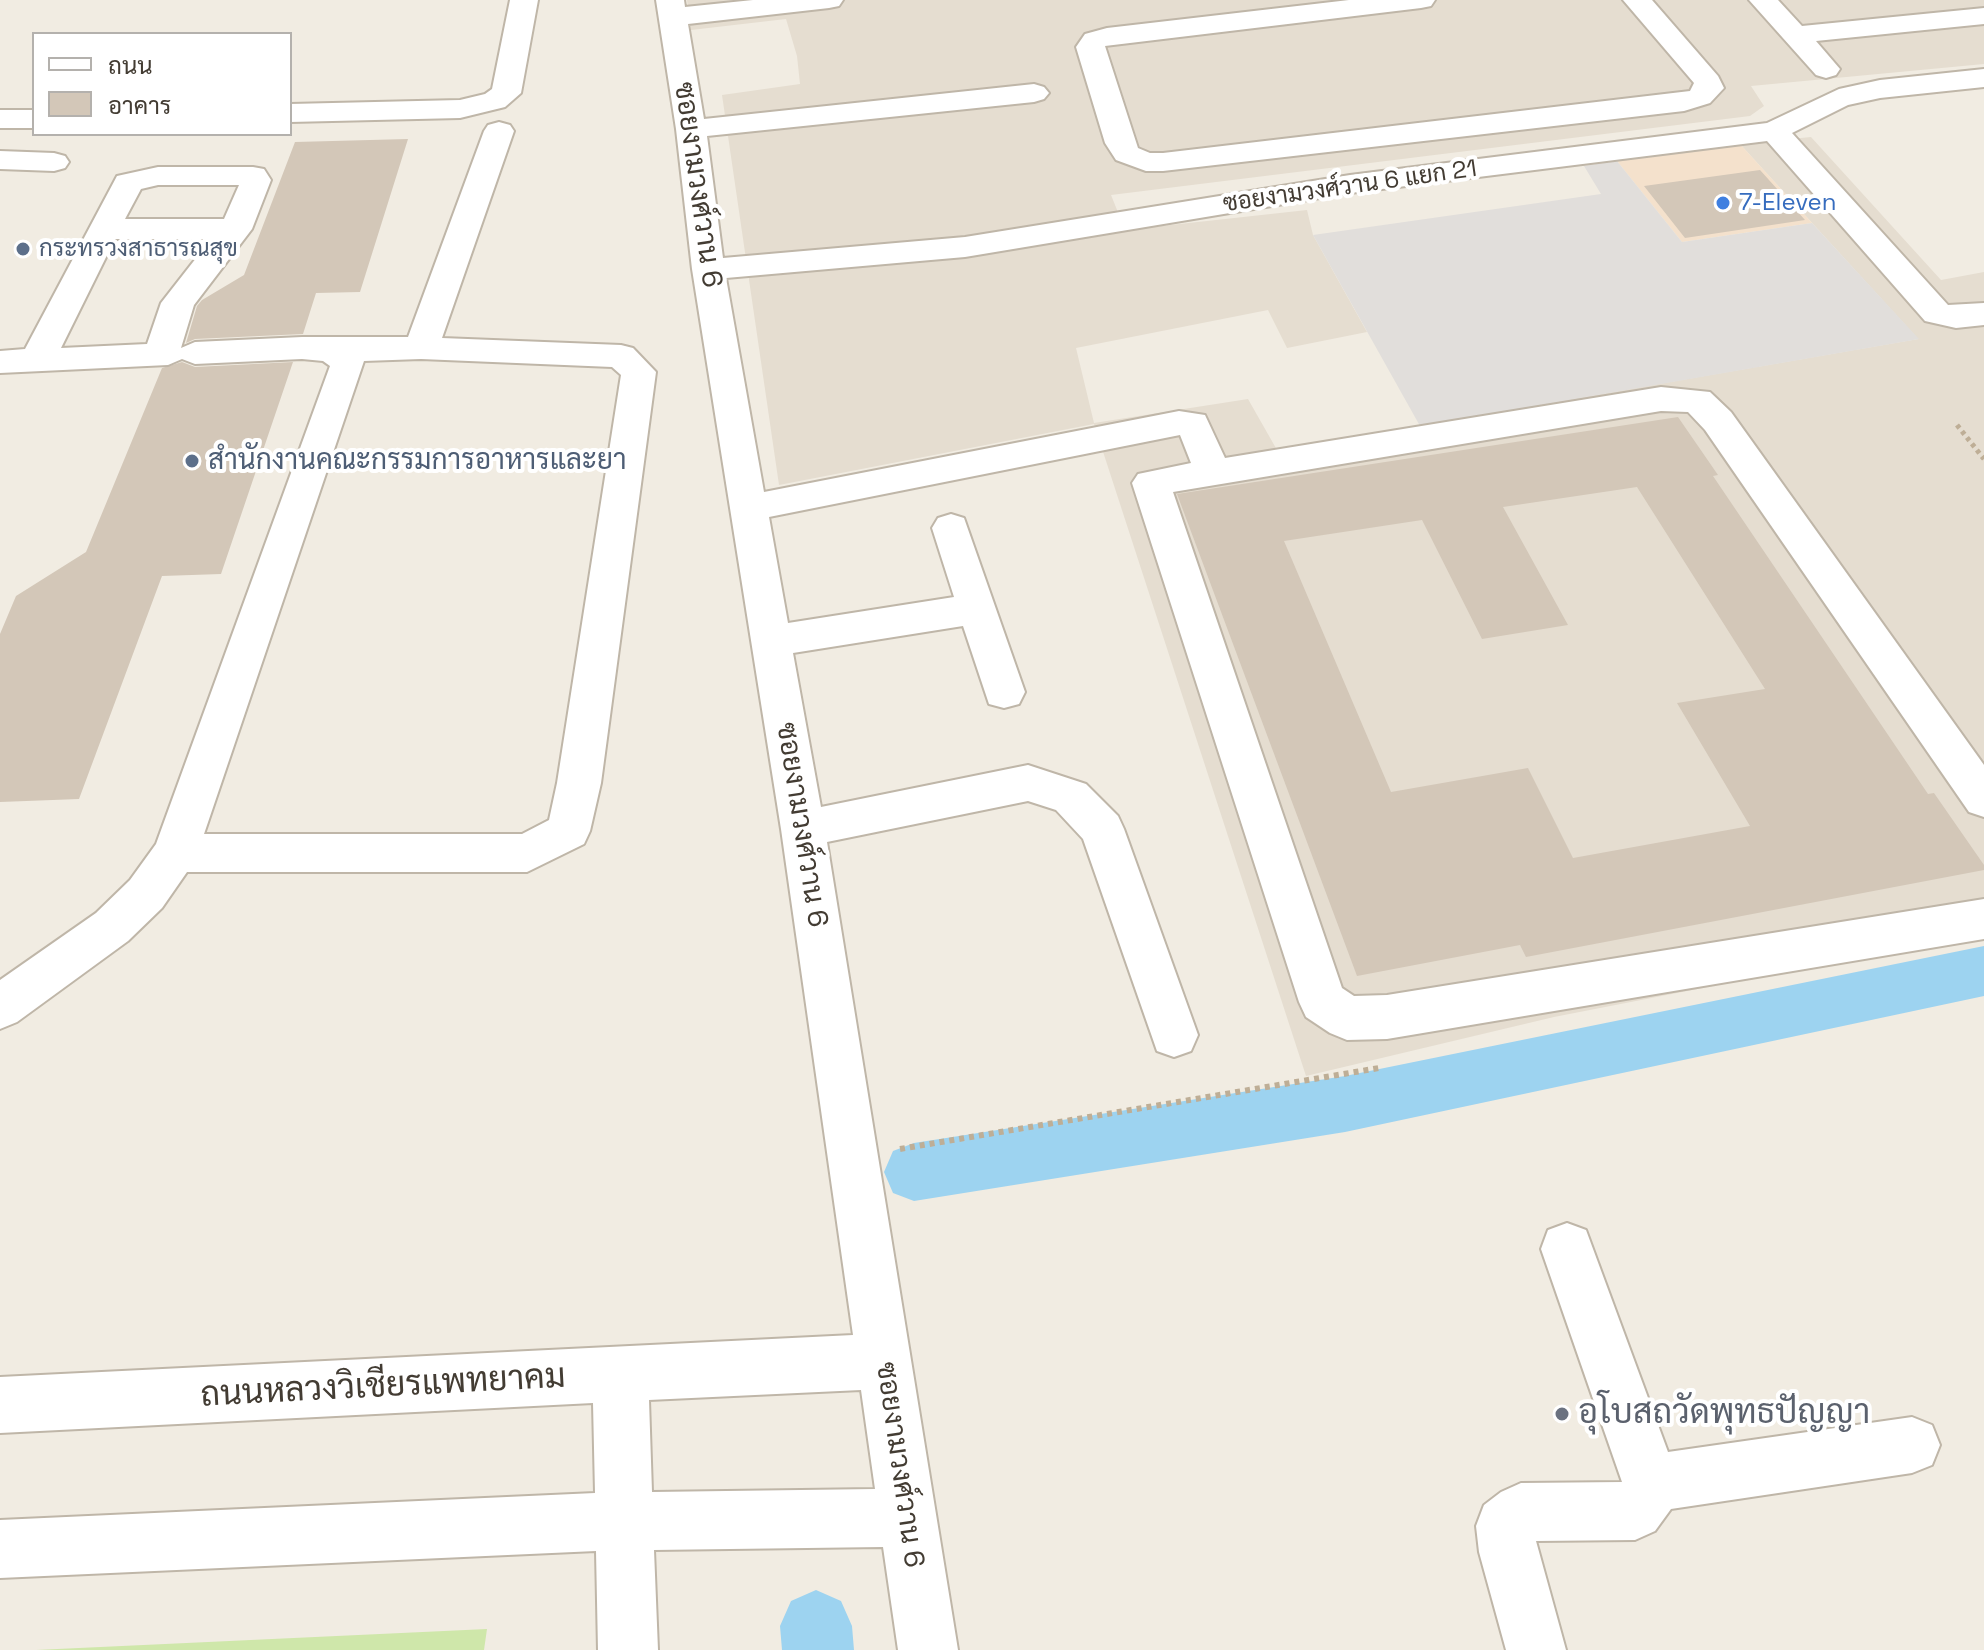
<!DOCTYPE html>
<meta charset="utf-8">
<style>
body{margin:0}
#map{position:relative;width:1984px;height:1650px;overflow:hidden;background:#f1ece2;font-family:"Space Grotesk",Sarabun,sans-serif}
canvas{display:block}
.legend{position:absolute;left:32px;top:32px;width:260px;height:104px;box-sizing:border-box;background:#fff;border:2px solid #b4b1ad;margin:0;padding:10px 14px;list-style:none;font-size:24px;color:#433c33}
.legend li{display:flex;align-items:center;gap:16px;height:40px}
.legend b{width:40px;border:2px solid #b4b1ad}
</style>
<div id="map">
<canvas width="1984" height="1650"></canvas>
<ul class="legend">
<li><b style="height:10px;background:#fff"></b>ถนน</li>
<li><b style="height:22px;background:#d3c7b8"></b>อาคาร</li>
</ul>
</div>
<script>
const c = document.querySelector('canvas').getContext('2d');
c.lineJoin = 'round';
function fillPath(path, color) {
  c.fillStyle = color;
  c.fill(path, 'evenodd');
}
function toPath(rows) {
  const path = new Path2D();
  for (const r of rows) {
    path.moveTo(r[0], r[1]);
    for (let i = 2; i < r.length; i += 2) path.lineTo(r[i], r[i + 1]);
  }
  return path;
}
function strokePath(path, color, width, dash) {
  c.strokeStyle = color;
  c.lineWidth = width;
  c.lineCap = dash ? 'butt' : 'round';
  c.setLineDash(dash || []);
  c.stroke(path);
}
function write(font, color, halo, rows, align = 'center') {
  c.font = font + ' "Space Grotesk",Sarabun,sans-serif';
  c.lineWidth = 8;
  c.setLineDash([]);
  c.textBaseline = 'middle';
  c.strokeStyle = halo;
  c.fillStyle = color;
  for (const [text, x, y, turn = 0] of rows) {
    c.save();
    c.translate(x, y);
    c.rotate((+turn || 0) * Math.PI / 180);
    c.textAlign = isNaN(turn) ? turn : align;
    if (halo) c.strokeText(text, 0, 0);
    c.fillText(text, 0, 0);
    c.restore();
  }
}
fillPath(toPath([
 [687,0,1984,0,1984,64,1751,86,1764,106,1750,116,1111,195,1125,230,1307,210,1313,235,1367,332,1287,348,1268,310,1076,348,1094,423,1248,399,1277,450,1918,339,1740,144,1811,137,1941,280,1984,272,1984,933,1554,1017,1306,1076,1094,424,779,485,722,95,800,84,797,56,786,19,691,30]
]), '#e5ddd0');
fillPath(toPath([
 [1740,144,1812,223,1682,242,1617,161]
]), '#f4e1cc');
fillPath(toPath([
 [487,1629,484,1650,36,1650]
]), '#cfe7aa');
fillPath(toPath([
 [1617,161,1682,242,1812,223,1919,339,1420,426,1313,235,1601,194,1584,166]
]), '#e1dedb');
fillPath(toPath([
 [1984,946,1984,996,1345,1132,914,1201,893,1193,884,1172,893,1151,914,1143,1345,1076,1984,946],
 [816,1590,841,1601,852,1626,854,1650,782,1650,780,1626,791,1601,816,1590]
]), '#9dd3f0');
fillPath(toPath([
 [408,139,360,292,316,293,303,334,195,339,186,343,197,306,202,300,244,275,295,142],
 [1760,170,1805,220,1685,238,1644,186],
 [182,362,195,367,293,362,221,574,162,576,79,799,0,802,0,634,16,596,86,552,162,368],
 [1678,417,1718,475,1713,476,1928,794,1934,793,1984,865,1984,870,1526,957,1520,945,1357,976,1177,494],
 [1637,487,1765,689,1677,703,1750,826,1573,858,1528,768,1391,792,1284,541,1422,520,1482,639,1568,625,1503,507]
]), '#d3c7b8');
const minor = toPath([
 [510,0,538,0,521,93,505,107,460,118,290,122,290,104,460,100,485,94,492,89,510,0],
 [656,0,684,0,685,7,753,0,843,0,839,6,829,8,688,24,704,119,1034,84,1044,87,1049,93,1044,99,1034,102,707,136,723,258,965,237,1350,175,1767,123,1839,89,1880,80,1984,69,1984,87,1880,98,1848,105,1792,133,1948,305,1984,303,1984,325,1956,328,1925,321,1767,141,1350,193,965,257,726,278,764,492,1179,411,1205,415,1225,458,1661,387,1710,392,1731,412,1984,765,1984,817,1969,812,1705,430,1688,412,1661,411,1173,492,1342,988,1354,996,1387,995,1984,899,1984,939,1387,1039,1347,1040,1330,1033,1306,1017,1299,1002,1132,483,1138,474,1191,463,1180,435,769,517,788,623,954,597,932,528,938,518,951,514,964,518,1025,692,1019,704,1004,708,989,704,963,626,793,653,821,807,1028,765,1086,784,1118,816,1124,829,1198,1035,1191,1051,1174,1057,1157,1051,1083,839,1056,810,1028,801,827,842,958,1650,898,1650,883,1547,654,1550,658,1650,598,1650,596,1551,0,1578,0,1520,595,1493,593,1403,0,1433,0,1377,853,1335,781,829,692,269,676,129,656,0],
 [861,1390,875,1489,652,1492,649,1400,861,1390],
 [1349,0,1435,0,1431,6,1421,8,1105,46,1138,148,1150,153,1163,153,1690,91,1694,83,1623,0,1652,0,1718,76,1724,88,1710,103,1684,111,1163,171,1146,171,1116,160,1105,143,1076,47,1085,34,1107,28,1349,0],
 [1749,0,1778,0,1802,26,1984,8,1984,24,1816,41,1840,69,1836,75,1826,78,1816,75,1749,0],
 [0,110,34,110,34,128,0,128,0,110],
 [499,122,510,125,514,131,442,338,621,345,633,348,656,372,601,783,590,831,584,844,527,872,187,872,162,908,128,941,17,1022,0,1029,0,980,96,913,130,880,156,844,330,366,323,361,302,359,195,364,182,359,168,365,0,373,0,351,25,349,117,176,158,167,253,167,264,169,271,180,252,229,194,305,181,348,195,342,302,337,408,337,484,131,488,125,499,122],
 [158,185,239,185,224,219,125,219,141,189,158,185],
 [115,239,211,239,161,303,147,344,61,348,115,239],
 [421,359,612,367,621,375,557,783,549,820,522,834,204,834,364,361,421,359],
 [0,151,54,153,65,156,69,162,65,168,54,171,0,169,0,151],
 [1567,1223,1586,1230,1668,1452,1912,1417,1932,1425,1940,1445,1932,1465,1912,1473,1671,1509,1655,1531,1635,1540,1536,1541,1566,1650,1506,1650,1479,1552,1476,1526,1484,1505,1501,1492,1521,1483,1622,1482,1541,1249,1548,1230,1567,1223]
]);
strokePath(minor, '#bfb6a8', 4);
strokePath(toPath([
 [1957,425,1984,459]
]), '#beae96', 5, [4, 4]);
strokePath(toPath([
 [900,1149,1379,1068]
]), '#beae96', 6, [5, 5]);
fillPath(minor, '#fff');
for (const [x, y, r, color] of [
 [1723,203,8,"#3f7fe0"],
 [23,249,8,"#5c6f8a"],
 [192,461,8,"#5c6f8a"],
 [1562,1414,8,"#6b7280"]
]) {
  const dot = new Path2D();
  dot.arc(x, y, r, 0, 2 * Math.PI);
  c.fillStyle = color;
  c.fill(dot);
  strokePath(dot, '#fff', 3);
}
write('24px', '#433c33', '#fff', [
 ["ซอยงามวงศ์วาน 6 แยก 21",1350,187,-8]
]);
write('24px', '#366cbe', '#fff', [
 ["7-Eleven",1739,203]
], 'left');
write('24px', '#4e5e75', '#fff', [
 ["กระทรวงสาธารณสุข",39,249]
], 'left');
write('28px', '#433c33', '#fff', [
 ["ซอยงามวงศ์วาน 6",697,185,82],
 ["ซอยงามวงศ์วาน 6",801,825,81],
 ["ซอยงามวงศ์วาน 6",899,1465,82]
]);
write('28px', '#4e5e75', '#fff', [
 ["สำนักงานคณะกรรมการอาหารและยา",208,461]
], 'left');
write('34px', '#433c33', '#fff', [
 ["ถนนหลวงวิเชียรแพทยาคม",383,1387,-3]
]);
write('34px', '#5b616d', '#fff', [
 ["อุโบสถวัดพุทธปัญญา",1578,1414]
], 'left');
</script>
